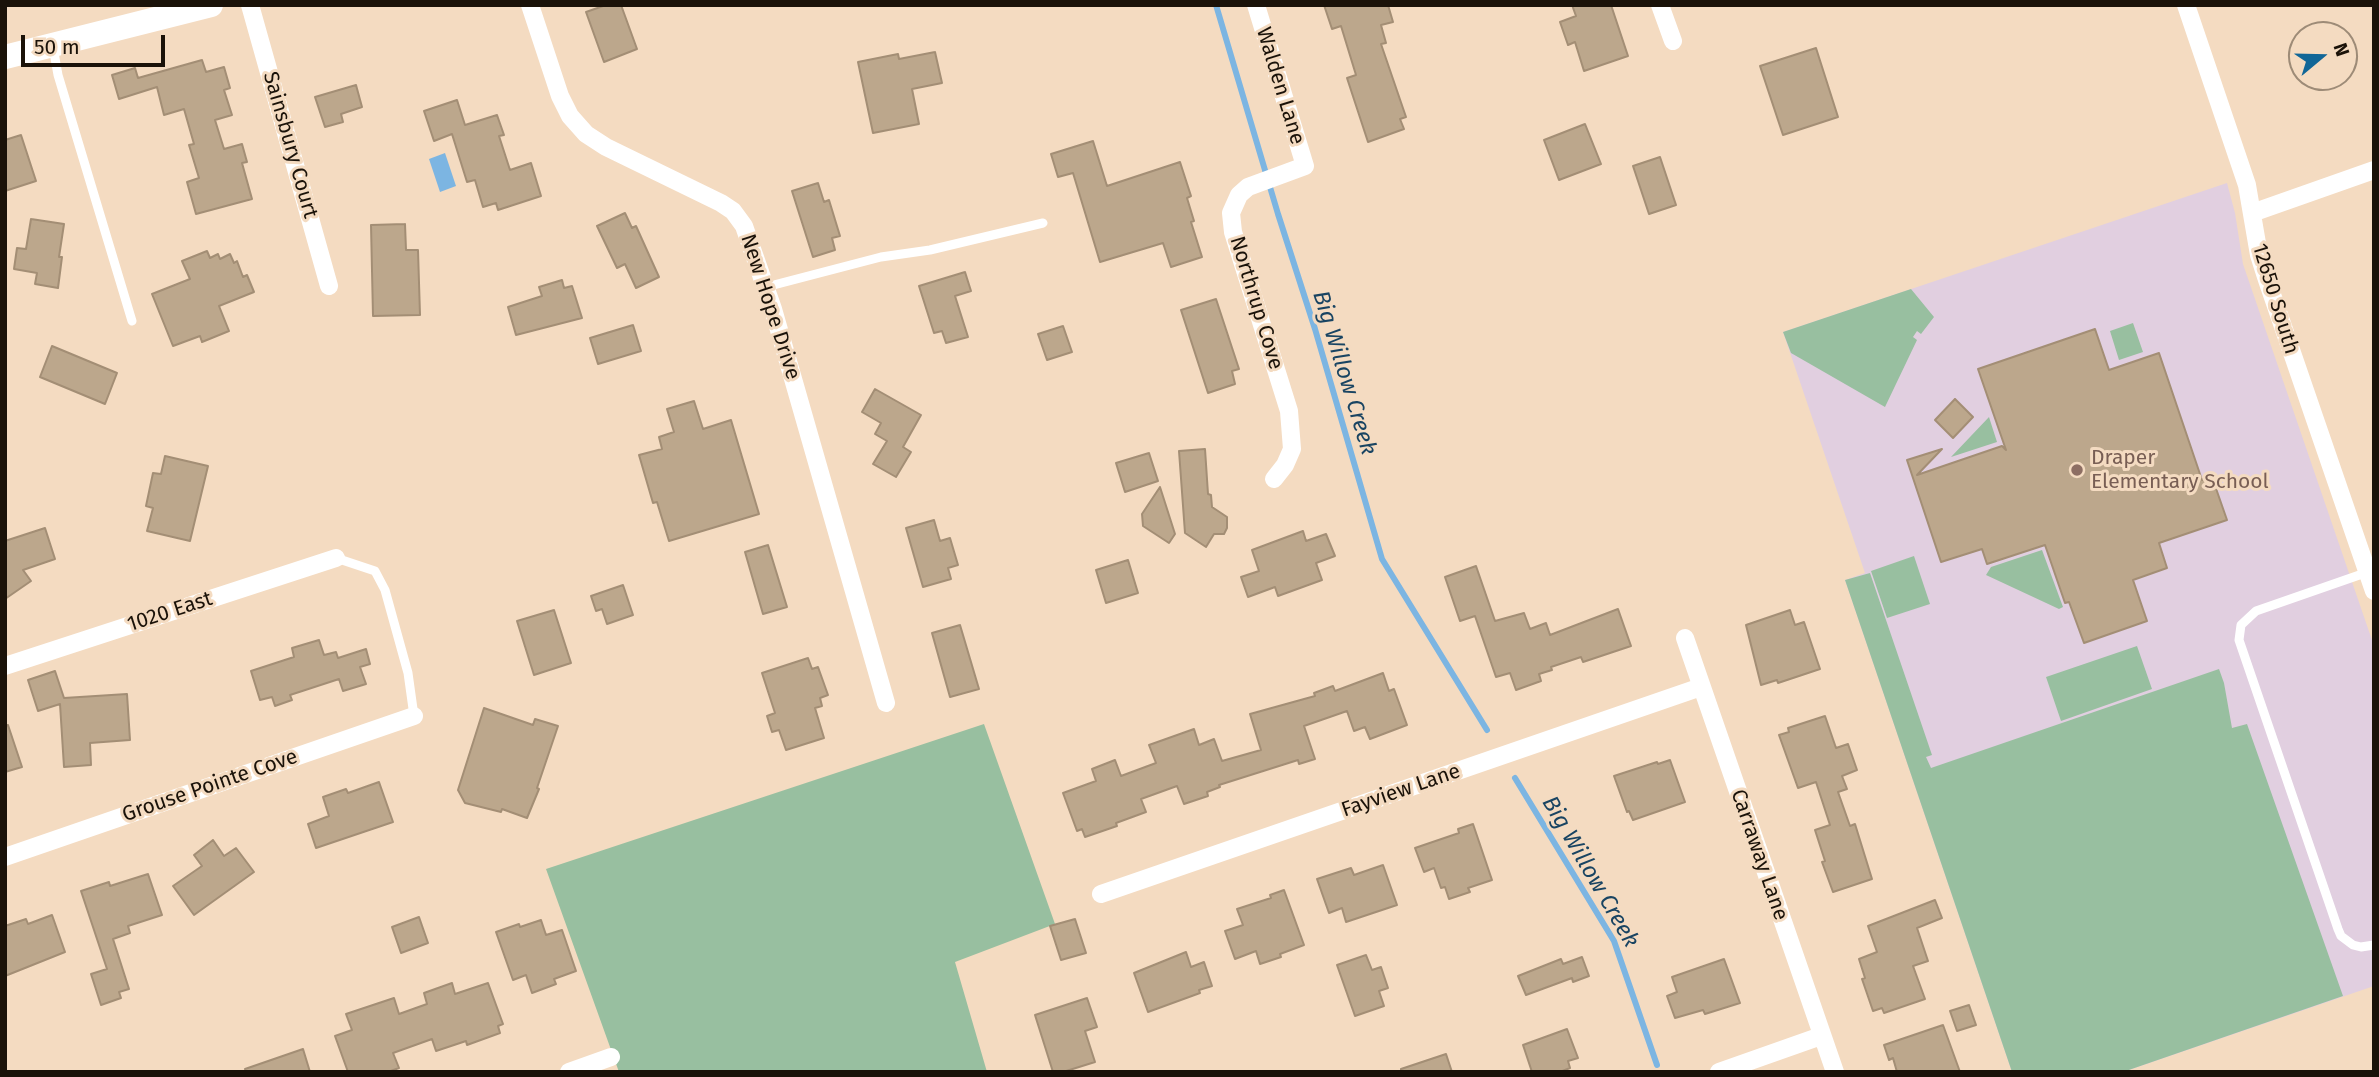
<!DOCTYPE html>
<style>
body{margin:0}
#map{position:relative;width:2379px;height:1077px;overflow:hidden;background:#f4dbc1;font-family:"Fira Sans",sans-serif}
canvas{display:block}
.frame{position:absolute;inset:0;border:7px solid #1a1209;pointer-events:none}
.north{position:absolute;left:2288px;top:21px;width:70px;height:70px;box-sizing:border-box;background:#f4dbc1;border:2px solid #9d8b77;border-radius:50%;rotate:71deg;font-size:19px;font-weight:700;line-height:28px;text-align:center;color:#1a1209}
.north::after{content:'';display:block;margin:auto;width:24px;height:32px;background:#116697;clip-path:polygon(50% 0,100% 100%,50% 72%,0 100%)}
.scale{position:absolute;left:21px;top:35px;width:144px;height:32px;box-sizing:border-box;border:4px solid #1a1209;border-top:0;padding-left:9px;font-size:21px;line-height:24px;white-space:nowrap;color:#1a1209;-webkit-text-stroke:5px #f4dbc1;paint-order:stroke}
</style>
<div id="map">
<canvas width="2379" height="1077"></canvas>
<div class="frame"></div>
<div class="north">N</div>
<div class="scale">50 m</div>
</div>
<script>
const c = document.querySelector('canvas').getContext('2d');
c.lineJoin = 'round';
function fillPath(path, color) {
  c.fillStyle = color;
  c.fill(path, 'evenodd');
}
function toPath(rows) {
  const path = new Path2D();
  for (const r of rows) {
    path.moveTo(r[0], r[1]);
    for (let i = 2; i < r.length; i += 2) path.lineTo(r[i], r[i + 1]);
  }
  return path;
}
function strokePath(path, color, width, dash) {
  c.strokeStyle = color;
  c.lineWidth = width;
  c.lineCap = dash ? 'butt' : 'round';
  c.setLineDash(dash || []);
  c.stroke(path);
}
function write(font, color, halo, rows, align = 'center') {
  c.font = font + ' "Fira Sans",sans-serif';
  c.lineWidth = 6;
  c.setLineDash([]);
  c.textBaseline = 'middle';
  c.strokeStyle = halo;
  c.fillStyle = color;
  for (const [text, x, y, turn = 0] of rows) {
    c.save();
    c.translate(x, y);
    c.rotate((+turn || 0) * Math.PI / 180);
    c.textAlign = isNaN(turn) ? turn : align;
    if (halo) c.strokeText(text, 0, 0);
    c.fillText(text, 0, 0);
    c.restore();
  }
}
fillPath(toPath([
 [2227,183,2235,213,2243,264,2374,646,2374,986,2123,1072,2012,1072,1845,580,1865,573,1783,332]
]), '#e1cfe0');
fillPath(toPath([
 [1911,289,1934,317,1921,334,1917,331,1913,337,1917,340,1885,407,1791,353,1783,332],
 [2133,323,2143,352,2119,360,2110,331],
 [1989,417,1997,442,1951,457],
 [2042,550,2063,607,2059,609,1986,575,1991,567],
 [1914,556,1930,604,1887,618,1871,571],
 [1870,573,1932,755,1926,757,1931,768,2219,669,2224,683,2232,728,2247,724,2343,996,2123,1072,2012,1072,1845,580],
 [2137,646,2152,689,2061,721,2046,677],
 [984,724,1055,924,955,962,987,1072,619,1072,546,869]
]), '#98bfa0');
fillPath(toPath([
 [445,153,456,186,440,192,429,159]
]), '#7cb5e2');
strokePath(toPath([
 [1216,5,1278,214,1315,329,1382,559,1487,730],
 [1515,778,1614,941,1657,1065]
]), '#7cb5e2', 6);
const building = toPath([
 [606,5,621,5,637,49,604,62,586,12,606,5],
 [1324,5,1388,5,1393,22,1381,25,1386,43,1381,44,1406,117,1400,119,1404,129,1368,142,1347,78,1356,75,1341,26,1332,29,1324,5],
 [1572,5,1611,5,1628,56,1584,71,1575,42,1568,45,1560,22,1576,16,1572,5],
 [1816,48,1838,117,1783,135,1760,66,1816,48],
 [935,52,942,83,912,89,919,124,873,133,858,62,898,54,899,59,935,52],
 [202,60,206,72,224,67,230,88,224,90,232,115,215,120,224,149,242,144,247,162,242,163,252,199,196,214,187,182,199,178,189,145,194,144,184,109,164,115,157,87,119,99,112,75,135,68,138,78,202,60],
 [356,85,362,107,341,114,343,122,325,127,315,97,356,85],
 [457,100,465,125,497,115,504,135,499,136,510,170,531,163,541,196,498,210,496,203,483,207,475,180,467,182,452,134,434,141,424,111,457,100],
 [1585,124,1601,164,1559,180,1544,140,1585,124],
 [21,135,36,181,5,191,5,140,21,135],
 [1093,141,1107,186,1180,162,1191,196,1187,198,1194,221,1191,222,1202,257,1171,267,1163,243,1100,262,1073,173,1058,177,1051,154,1093,141],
 [1660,157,1676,205,1649,214,1633,166,1660,157],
 [818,183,824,202,829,200,840,236,832,238,835,250,813,257,792,191,818,183],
 [625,213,632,228,636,226,659,277,636,288,625,264,617,268,597,226,625,213],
 [31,219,64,224,59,257,62,257,58,288,35,284,37,273,14,269,17,248,26,249,31,219],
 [405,224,406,250,418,250,420,315,373,316,371,225,405,224],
 [207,251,210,258,218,254,220,259,230,254,234,263,237,261,243,277,247,275,254,292,219,306,229,331,202,342,200,336,173,346,152,294,190,279,182,261,207,251],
 [965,272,971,291,955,296,968,337,946,343,942,331,934,333,919,286,965,272],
 [562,280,564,288,572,286,582,318,516,335,508,307,542,296,539,287,562,280],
 [1216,299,1239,369,1232,371,1235,384,1208,393,1181,310,1216,299],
 [633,325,641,351,598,364,590,338,633,325],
 [1063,326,1072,352,1047,360,1038,334,1063,326],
 [2095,329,2109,370,2159,353,2202,480,2212,477,2227,520,2159,543,2167,568,2133,580,2147,621,2084,643,2069,602,2065,603,2045,545,1987,564,1982,549,1941,562,1907,460,1942,449,1917,475,2002,446,2006,450,1978,369,2095,329],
 [52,346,117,373,105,404,40,377,52,346],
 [875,389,921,415,903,447,911,452,896,477,873,464,887,441,875,434,881,423,862,412,875,389],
 [1955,399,1973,417,1953,438,1935,420,1955,399],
 [694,401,703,429,731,420,759,514,669,541,657,502,653,503,639,455,662,449,659,437,674,432,667,409,694,401],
 [1205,449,1208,494,1211,495,1212,507,1227,517,1227,528,1224,534,1214,534,1206,547,1185,533,1179,451,1205,449],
 [1149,453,1158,481,1125,492,1116,463,1149,453],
 [165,456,208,466,190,541,147,531,153,508,146,506,153,473,161,474,165,456],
 [1160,487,1175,534,1169,543,1143,526,1142,514,1160,487],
 [934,520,940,541,950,538,958,565,948,568,951,579,923,587,906,528,934,520],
 [45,528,55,559,23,570,31,581,5,599,5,541,45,528],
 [1303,531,1306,541,1326,534,1335,556,1316,563,1322,580,1278,596,1275,587,1248,597,1241,577,1259,571,1252,550,1303,531],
 [768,545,787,607,763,614,745,552,768,545],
 [1128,560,1138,593,1106,603,1096,570,1128,560],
 [1476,566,1495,621,1524,613,1530,629,1546,623,1550,635,1618,609,1631,646,1583,662,1581,657,1551,667,1552,670,1539,674,1541,681,1516,690,1510,673,1496,677,1475,616,1460,621,1445,577,1476,566],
 [623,585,633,615,607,624,602,609,596,611,591,596,623,585],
 [554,610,571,663,534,675,517,621,554,610],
 [1790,610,1795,625,1804,622,1820,669,1778,683,1777,680,1761,685,1746,625,1790,610],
 [960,625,979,689,950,697,932,633,960,625],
 [319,640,324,655,336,652,338,658,366,649,370,664,360,667,366,684,343,691,339,679,290,695,292,700,275,706,272,697,260,700,251,671,294,657,292,648,319,640],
 [808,658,812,669,818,667,828,695,820,698,822,706,815,708,824,738,786,750,779,730,772,732,767,716,775,713,762,673,808,658],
 [55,671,64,698,127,694,130,740,90,743,91,765,64,767,60,704,38,711,28,680,55,671],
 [1383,673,1389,691,1394,689,1407,725,1370,739,1365,727,1354,731,1347,711,1304,726,1315,759,1299,764,1298,760,1219,785,1220,787,1207,792,1208,796,1184,804,1177,786,1141,799,1146,812,1116,823,1117,826,1085,837,1082,829,1077,831,1063,793,1096,781,1092,769,1115,760,1121,776,1156,763,1149,745,1194,729,1199,745,1214,739,1222,761,1261,750,1250,714,1315,696,1314,693,1333,686,1335,691,1383,673],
 [484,708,533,725,535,719,558,726,537,788,539,789,527,818,502,809,501,812,465,803,458,790,484,708],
 [1825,716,1836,748,1848,744,1857,770,1842,776,1847,789,1838,792,1850,826,1855,824,1872,879,1833,892,1822,862,1825,861,1815,830,1830,825,1816,782,1798,788,1779,735,1789,732,1788,728,1825,716],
 [8,725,22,767,5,772,5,726,8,725],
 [1670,760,1685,802,1633,820,1629,811,1627,812,1614,776,1657,762,1658,764,1670,760],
 [379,782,393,822,316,848,308,824,329,816,323,797,346,789,348,793,379,782],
 [1473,824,1492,880,1468,888,1470,892,1449,899,1445,887,1441,888,1434,868,1424,872,1415,848,1459,833,1458,829,1473,824],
 [213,840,224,856,236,848,254,872,194,915,173,886,202,866,194,855,213,840],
 [1383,865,1397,905,1346,922,1342,908,1329,913,1317,879,1351,868,1354,875,1383,865],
 [148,874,162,915,128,926,130,933,113,939,129,989,119,992,121,998,101,1005,91,974,107,969,81,891,109,882,110,886,148,874],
 [1284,890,1304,945,1280,954,1281,957,1260,964,1256,951,1235,959,1225,931,1243,925,1237,909,1271,898,1270,895,1284,890],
 [1935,900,1942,918,1917,928,1928,961,1913,966,1925,999,1884,1013,1882,1008,1873,1011,1862,979,1865,978,1859,959,1877,952,1868,926,1935,900],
 [52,915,65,952,5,976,5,926,26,919,28,924,52,915],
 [419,917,428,943,401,953,392,927,419,917],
 [1075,919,1086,953,1061,960,1050,926,1075,919],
 [541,920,546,935,562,930,576,971,554,979,556,984,532,993,526,975,513,980,496,932,519,924,520,927,541,920],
 [1186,952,1191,967,1204,962,1212,986,1199,990,1200,993,1148,1012,1134,973,1186,952],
 [1366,955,1372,970,1381,967,1388,988,1379,991,1384,1006,1355,1016,1337,965,1366,955],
 [1582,957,1589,976,1573,982,1572,978,1526,995,1518,976,1561,959,1563,964,1582,957],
 [1724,959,1740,1003,1705,1014,1703,1010,1675,1018,1667,996,1677,992,1672,977,1724,959],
 [452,983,455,994,488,983,503,1024,498,1026,500,1033,467,1045,466,1041,436,1051,432,1039,393,1053,399,1068,388,1072,348,1072,335,1036,352,1030,346,1014,394,998,399,1014,427,1004,424,993,452,983],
 [1087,998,1097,1027,1085,1031,1095,1062,1063,1072,1053,1072,1035,1015,1087,998],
 [1969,1005,1976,1025,1957,1031,1950,1011,1969,1005],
 [1943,1025,1960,1072,1897,1072,1893,1058,1889,1060,1884,1045,1943,1025],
 [1567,1029,1578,1058,1568,1061,1570,1068,1560,1072,1532,1072,1523,1045,1567,1029],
 [303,1049,310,1072,246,1072,245,1069,303,1049],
 [1446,1054,1452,1072,1401,1072,1401,1069,1446,1054]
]);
fillPath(building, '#bca78c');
strokePath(building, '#a38e75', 2);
strokePath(toPath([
 [53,47,58,75,132,321],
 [766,287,881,257,930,250,1043,223],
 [336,558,375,571,385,590,408,673,414,716],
 [2368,572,2256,611,2241,625,2239,640,2338,929,2341,936,2353,945,2361,947,2374,945]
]), '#fff', 9);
strokePath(toPath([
 [250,5,329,286],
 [530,5,560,96,570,116,586,134,606,147,721,203,733,211,744,226,773,309,886,703],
 [1256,5,1305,166,1248,187,1239,195,1231,213,1233,232,1289,411,1292,449,1285,465,1274,479],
 [1660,5,1673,41],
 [2186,5,2247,185,2259,255,2267,280,2374,591],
 [2252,213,2374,170],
 [1685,638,1835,1072],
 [5,666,336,558],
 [5,857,414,716],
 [1101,894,1701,687],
 [569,1072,611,1057],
 [1719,1072,1821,1036]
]), '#fff', 18);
strokePath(toPath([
 [5,57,211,5]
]), '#fff', 24);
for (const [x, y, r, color] of [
 [2077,470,7,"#8d6e63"]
]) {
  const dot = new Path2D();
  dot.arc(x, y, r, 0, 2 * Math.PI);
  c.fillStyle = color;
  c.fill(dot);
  strokePath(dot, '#f4dbc1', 2.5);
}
write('21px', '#1a1209', '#f4dbc1', [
 ["Walden Lane",1280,86,73],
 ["Sainsbury Court",290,145,74],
 ["12650 South",2275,299,73],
 ["Northrup Cove",1256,303,73],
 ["New Hope Drive",770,307,72],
 ["1020 East",170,612,-18],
 ["Grouse Pointe Cove",210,786,-19],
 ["Fayview Lane",1401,791,-19],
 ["Carraway Lane",1759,855,71]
]);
write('21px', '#785e54', '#f4dbc1', [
 ["Draper",2091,458],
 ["Elementary School",2091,482]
], 'left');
write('italic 23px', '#194462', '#f4dbc1', [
 ["Big Willow Creek",1344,373,73],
 ["Big Willow Creek",1590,872,60]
]);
</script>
